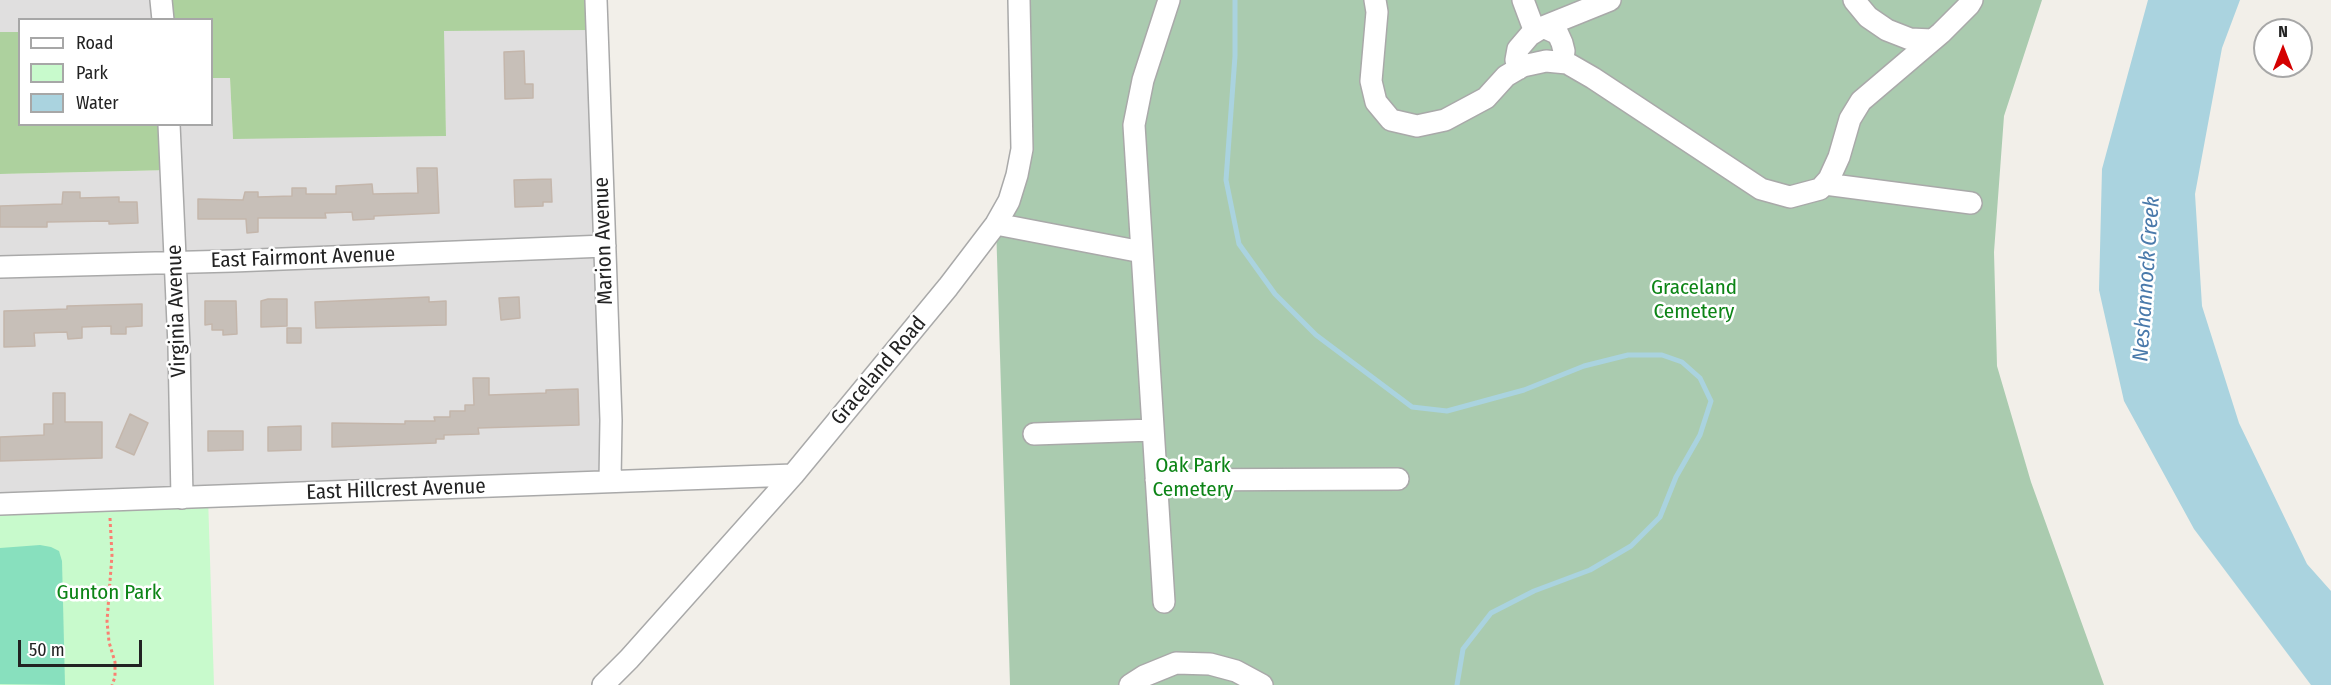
<!DOCTYPE html>
<style>
body{margin:0}
#map{position:relative;width:2331px;height:685px;overflow:hidden;background:#f2efe9;font-family:"Fira Sans Condensed",sans-serif}
canvas{display:block}
.legend{position:absolute;left:18px;top:18px;width:195px;height:108px;box-sizing:border-box;background:#fff;border:2px solid #a7a7a7;margin:0;padding:8px 10px;list-style:none;font-size:18px;color:#222}
.legend li{display:flex;align-items:center;gap:12px;height:30px}
.legend b{width:30px;border:2px solid #a7a7a7}
.north{position:absolute;left:2253px;top:18px;width:60px;height:60px;box-sizing:border-box;background:#fff;border:2px solid #a7a7a7;border-radius:50%;rotate:0deg;font-size:16px;font-weight:700;line-height:24px;text-align:center;color:#222}
.north::after{content:'';display:block;margin:auto;width:21px;height:27px;background:#d40000;clip-path:polygon(50% 0,100% 100%,50% 72%,0 100%)}
.scale{position:absolute;left:18px;top:640px;width:124px;height:27px;box-sizing:border-box;border:3px solid #222;border-top:0;padding-left:8px;font-size:18px;line-height:21px;white-space:nowrap;color:#222;-webkit-text-stroke:4px #fff;paint-order:stroke}
</style>
<div id="map">
<canvas width="2331" height="685"></canvas>
<ul class="legend">
<li><b style="height:8px;background:#fff"></b>Road</li>
<li><b style="height:16px;background:#c8facc"></b>Park</li>
<li><b style="height:16px;background:#aad3df"></b>Water</li>
</ul>
<div class="north">N</div>
<div class="scale">50 m</div>
</div>
<script>
const c = document.querySelector('canvas').getContext('2d');
c.lineJoin = 'round';
function fillPath(path, color) {
  c.fillStyle = color;
  c.fill(path, 'evenodd');
}
function toPath(rows) {
  const path = new Path2D();
  for (const r of rows) {
    path.moveTo(r[0], r[1]);
    for (let i = 2; i < r.length; i += 2) path.lineTo(r[i], r[i + 1]);
  }
  return path;
}
function strokePath(path, color, width, dash) {
  c.strokeStyle = color;
  c.lineWidth = width;
  c.lineCap = dash ? 'butt' : 'round';
  c.setLineDash(dash || []);
  c.stroke(path);
}
function write(font, color, halo, rows, align = 'center') {
  c.font = font + ' "Fira Sans Condensed",sans-serif';
  c.lineWidth = 5;
  c.setLineDash([]);
  c.textBaseline = 'middle';
  c.strokeStyle = halo;
  c.fillStyle = color;
  for (const [text, x, y, turn = 0] of rows) {
    c.save();
    c.translate(x, y);
    c.rotate((+turn || 0) * Math.PI / 180);
    c.textAlign = isNaN(turn) ? turn : align;
    if (halo) c.strokeText(text, 0, 0);
    c.fillText(text, 0, 0);
    c.restore();
  }
}
fillPath(toPath([
 [0,0,161,0,167,19,20,20,19,32,0,32],
 [597,30,610,481,0,504,0,174,171,170,169,125,212,124,212,78,230,78,233,138,446,136,443,31]
]), '#e0dfdf');
fillPath(toPath([
 [161,0,596,0,597,30,444,31,446,136,233,139,230,78,212,78,212,20,163,19],
 [0,32,19,32,20,124,169,125,171,170,0,174]
]), '#add19e');
fillPath(toPath([
 [1019,0,2042,0,2004,116,1994,252,1997,366,2031,482,2104,685,1010,685,996,224,1017,175]
]), '#aacbaf');
fillPath(toPath([
 [208,497,214,685,0,685,0,504]
]), '#c8facc');
fillPath(toPath([
 [40,545,51,547,59,551,62,561,65,685,0,684,0,548]
]), '#88e0be');
fillPath(toPath([
 [2148,0,2240,0,2222,48,2195,194,2202,306,2239,423,2307,564,2331,591,2331,685,2311,685,2194,529,2124,401,2099,290,2102,169]
]), '#aad3df');
strokePath(toPath([
 [1235,0,1235,56,1226,180,1239,244,1275,294,1316,335,1412,407,1447,411,1524,390,1584,366,1628,355,1662,355,1682,362,1700,378,1711,401,1700,435,1676,477,1660,517,1631,546,1590,570,1534,591,1491,613,1463,649,1457,685]
]), '#aad3df', 5);
const building = toPath([
 [524,51,525,84,533,84,533,98,505,99,504,52,524,51],
 [417,168,437,168,439,213,374,216,374,219,353,220,352,212,325,213,326,218,258,218,258,232,247,233,246,219,198,219,198,199,243,200,245,192,258,192,258,197,292,196,292,188,306,188,306,194,336,194,336,186,372,184,373,194,418,193,417,168],
 [551,179,552,202,543,202,543,206,515,207,514,180,551,179],
 [63,192,80,192,80,198,119,197,119,202,137,202,138,223,109,224,109,221,47,222,47,227,0,227,0,206,62,204,63,192],
 [429,297,429,302,446,301,446,325,316,328,315,302,429,297],
 [519,297,520,318,501,320,499,298,519,297],
 [268,299,287,299,287,326,261,327,261,301,268,299],
 [205,301,236,301,237,334,223,335,223,330,212,330,212,324,205,325,205,301],
 [142,304,142,326,126,327,126,334,111,334,111,326,82,327,82,338,68,339,67,332,34,333,35,346,4,347,4,311,67,309,67,306,142,304],
 [287,328,301,328,301,343,287,343,287,328],
 [473,378,489,378,489,395,546,393,546,390,578,389,579,425,478,428,479,434,444,435,444,439,436,439,436,443,332,447,332,423,405,424,405,421,435,421,434,417,450,417,450,411,465,411,465,405,474,405,473,378],
 [53,393,65,393,65,422,102,422,102,458,0,461,0,437,44,435,44,424,53,424,53,393],
 [130,414,148,423,134,455,116,447,130,414],
 [301,426,301,450,268,451,268,427,301,426],
 [208,431,243,431,243,450,208,451,208,431]
]);
fillPath(building, '#c7bfb8');
strokePath(building, '#c4b6ab', 1.5);
const minor = toPath([
 [161,0,163,20],
 [596,0,611,420,610,481],
 [1375,0,1377,12,1371,81,1376,102,1391,120,1417,126,1445,120,1486,98,1506,76,1523,66,1546,61,1567,63,1593,78,1761,189,1790,197,1820,189,1829,179,1839,157,1850,119,1861,101,1941,33,1969,5,1972,0],
 [1523,0,1535,32],
 [1854,0,1868,17,1887,30,1910,39,1932,40],
 [1543,27,1558,34,1562,43,1564,51,1563,59,1558,62],
 [1518,69,1516,60,1518,49,1530,35,1543,27,1610,0],
 [169,124,179,346,182,498],
 [1825,184,1971,203],
 [996,224,1142,252],
 [0,267,233,261,605,246],
 [1034,434,1153,430],
 [1156,480,1398,479],
 [0,504,793,475],
 [1164,602,1134,125,1143,80,1169,0],
 [603,685,629,659,793,475,948,287,996,224,1009,201,1017,175,1022,149,1019,0],
 [1130,685,1144,676,1176,663,1210,664,1236,671,1262,685]
]);
strokePath(minor, '#a9a9a9', 24);
strokePath(toPath([
 [110,518,112,555,107,621,109,642,115,662,115,677,112,685]
]), '#fa8072', 3, [3, 3]);
strokePath(minor, '#fff', 21);
write('21px', '#222', '#fff', [
 ["Marion Avenue",604,241,-92],
 ["East Fairmont Avenue",303,258,-2],
 ["Virginia Avenue",177,311,-92],
 ["Graceland Road",879,371,-50],
 ["East Hillcrest Avenue",396,490,-2]
]);
write('21px', '#0c8416', '#fff', [
 ["Graceland",1694,288],
 ["Cemetery",1694,312],
 ["Oak Park",1193,466],
 ["Cemetery",1193,490],
 ["Gunton Park",109,593]
]);
write('italic 22px', '#4a7aab', '#fff', [
 ["Neshannock Creek",2147,279,-86]
]);
</script>
